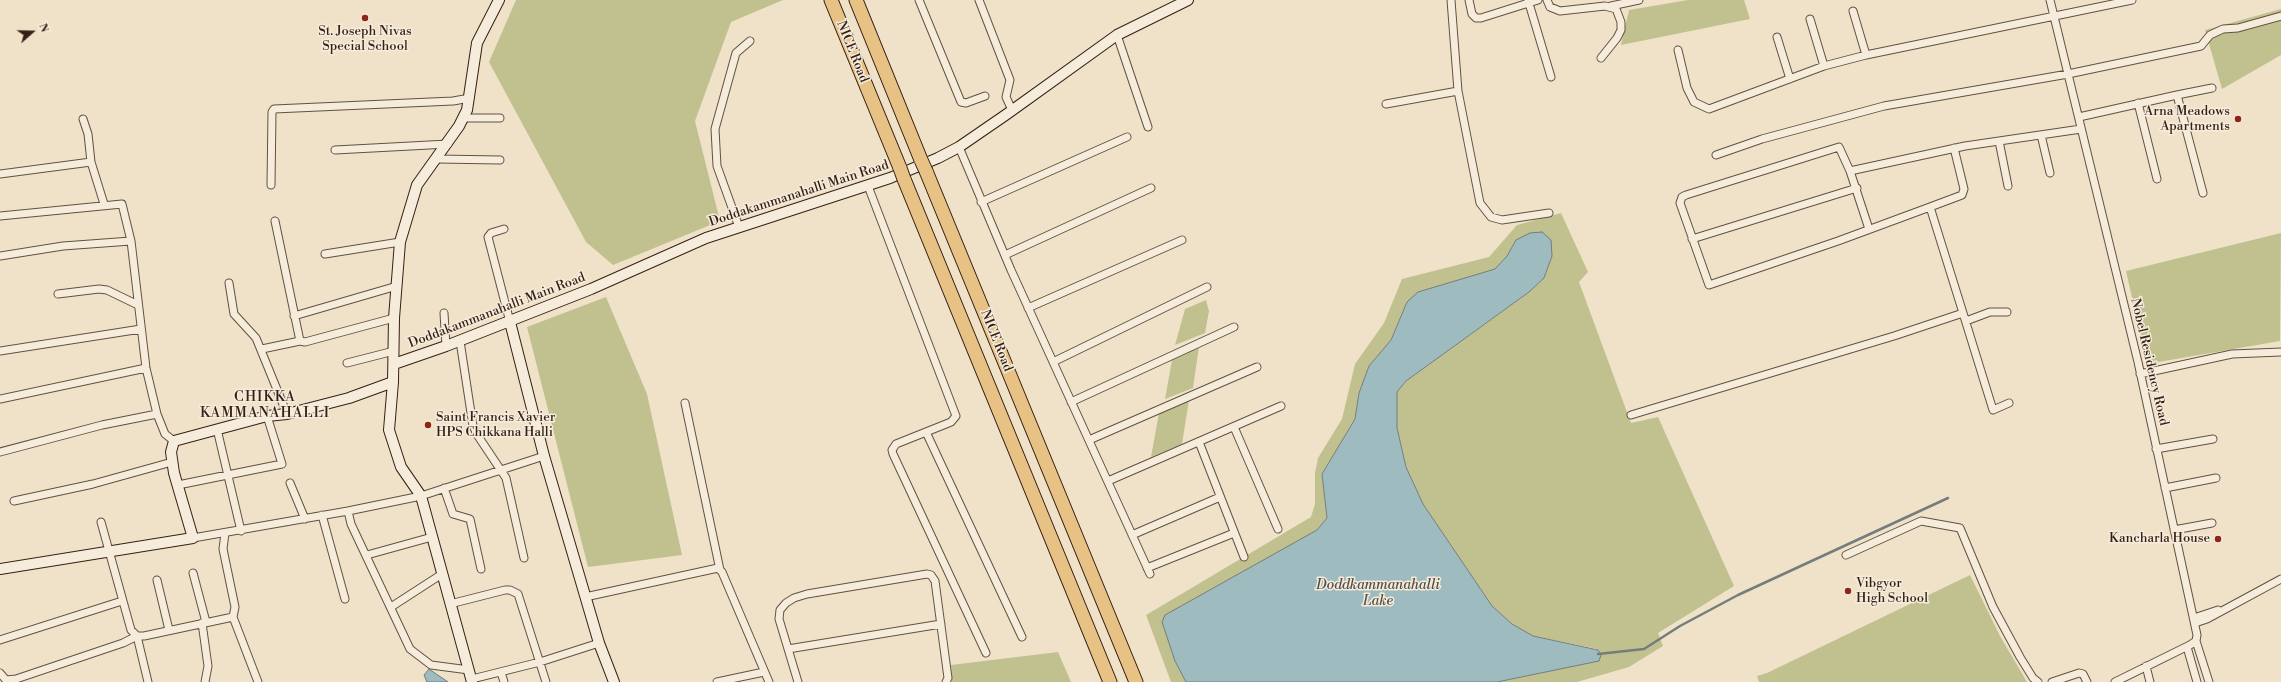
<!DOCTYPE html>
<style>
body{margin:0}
#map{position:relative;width:2281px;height:682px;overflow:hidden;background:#f0e2c8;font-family:"Libre Bodoni",serif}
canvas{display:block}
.north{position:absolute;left:12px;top:12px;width:40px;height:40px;-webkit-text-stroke:3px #f5ecdb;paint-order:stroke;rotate:70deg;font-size:11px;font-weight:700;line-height:16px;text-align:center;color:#351f16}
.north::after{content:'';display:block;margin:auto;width:14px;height:18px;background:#351f16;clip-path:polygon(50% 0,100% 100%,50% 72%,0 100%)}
</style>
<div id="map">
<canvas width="2281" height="682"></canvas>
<div class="north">N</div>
</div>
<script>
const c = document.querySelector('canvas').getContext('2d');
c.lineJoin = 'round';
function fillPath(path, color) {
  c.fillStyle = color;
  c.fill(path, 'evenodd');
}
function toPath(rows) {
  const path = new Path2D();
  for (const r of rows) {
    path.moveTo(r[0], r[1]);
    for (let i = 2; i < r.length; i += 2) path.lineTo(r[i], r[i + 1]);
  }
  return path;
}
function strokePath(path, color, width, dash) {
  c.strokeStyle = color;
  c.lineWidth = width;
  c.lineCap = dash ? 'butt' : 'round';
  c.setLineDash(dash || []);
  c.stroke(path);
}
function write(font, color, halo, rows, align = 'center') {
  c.font = font + ' "Libre Bodoni",serif';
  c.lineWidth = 3;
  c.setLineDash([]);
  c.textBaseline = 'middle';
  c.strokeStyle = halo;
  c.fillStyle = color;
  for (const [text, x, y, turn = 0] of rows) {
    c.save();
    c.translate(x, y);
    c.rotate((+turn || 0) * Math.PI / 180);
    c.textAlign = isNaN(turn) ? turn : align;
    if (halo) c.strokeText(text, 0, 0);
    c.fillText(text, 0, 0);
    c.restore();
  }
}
fillPath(toPath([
 [516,0,783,0,731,22,695,121,720,221,613,265,586,242,489,62],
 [1688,0,1744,0,1750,19,1621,45,1629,10],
 [2281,9,2281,55,2222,89,2205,30],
 [1561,213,1588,272,1579,282,1631,423,1658,417,1734,586,1658,633,1663,646,1629,667,1577,682,1497,682,1548,671,1598,649,1533,636,1512,624,1492,606,1423,504,1406,467,1397,428,1397,392,1406,381,1529,292,1544,278,1552,256,1516,240,1507,256,1495,269,1407,302,1391,340,1369,366,1359,393,1355,419,1322,474,1327,518,1317,530,1175,661,1186,682,1171,682,1146,615,1311,517,1315,504,1315,473,1318,458,1342,419,1355,364,1384,323,1402,279,1489,257,1517,225],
 [2281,233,2280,341,2147,364,2126,271],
 [606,297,647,394,682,555,588,567,527,327],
 [1206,300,1209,311,1205,333,1175,345,1185,309],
 [1199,347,1193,388,1165,399,1172,360],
 [1189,400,1182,444,1151,457,1159,413],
 [1970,575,2000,636,2027,682,1759,682,1757,676,1767,673],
 [1058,652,1071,682,952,682,951,665]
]), '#c1c190');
const water = toPath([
 [1542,232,1551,240,1552,256,1544,278,1529,292,1406,381,1397,392,1397,428,1406,467,1423,504,1492,606,1512,624,1533,636,1598,650,1601,655,1599,661,1497,682,1186,682,1175,661,1162,622,1165,615,1317,530,1327,518,1322,474,1355,419,1359,393,1369,366,1391,340,1407,302,1418,292,1495,269,1507,256,1516,240,1530,233,1542,232],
 [429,669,448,682,427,682,424,675,429,669]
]);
fillPath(water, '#9ebbc0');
strokePath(water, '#747d7c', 1);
strokePath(toPath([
 [1598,654,1644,649,1680,626,1738,595,1948,498]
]), '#747d7c', 2.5);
const street = toPath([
 [919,0,961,102,966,103,985,96],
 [979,0,1010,80,1006,97,1012,110],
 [1451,0,1458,91,1480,203,1491,217,1502,220,1549,213],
 [1469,0,1472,14,1476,18,1481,18,1538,0],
 [1528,0,1551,77],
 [1547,0,1550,7,1560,11,1605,6,1616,9,1621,22,1621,30,1617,38,1601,58],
 [2050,0,2138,362,2197,635,2196,641,2190,645,2115,682],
 [1611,6,1639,0],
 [1853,11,1866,55],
 [1810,19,1824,66],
 [1117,35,1148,127],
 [1777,37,1790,79],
 [1678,50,1687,88,1694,102,1709,109,1824,66,1866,55,2132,0],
 [2177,95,2212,88],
 [2138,103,2157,179],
 [1386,104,1458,91],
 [2079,117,2177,95,2203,193],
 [463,118,500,118],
 [83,119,88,134,91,162,104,204],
 [2041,135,2050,173],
 [1999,141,2008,186],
 [959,147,1011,270,1150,574],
 [335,150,448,144],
 [1716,155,1762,139,1884,106,2068,74,2201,46,2210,35,2223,29,2238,28,2281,16],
 [437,159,500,160],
 [1850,171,1869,229],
 [0,174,91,162],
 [271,185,272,112,274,109,453,101,470,98],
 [868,186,956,416,951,422,896,444,892,450,893,454,986,653],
 [981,202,1127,137],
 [1930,207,1838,241,1709,285,1680,203,1682,197,1686,195,1839,147,1850,171,1965,146,2081,129],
 [0,216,122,204,131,241,146,368,157,414,165,434,174,441],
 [275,221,300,341,305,342,394,318],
 [739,227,717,166,715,129,736,53,750,41],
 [504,229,491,233,488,237,510,322],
 [1692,239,1857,188],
 [325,254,400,242],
 [1005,255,1151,188],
 [0,256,63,246,131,241],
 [229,283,234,314,256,338,287,414],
 [58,294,99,289,107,290,138,305],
 [1028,308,1182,240],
 [444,313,446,346],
 [1963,313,1993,410,2009,403],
 [294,316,397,286],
 [1966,321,1990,312,2007,312],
 [460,341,473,426,478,436,506,478,524,558],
 [262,349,300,341],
 [0,351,141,329],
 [1053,362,1207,287],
 [347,363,394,351],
 [2140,374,2232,354,2281,352],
 [0,399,146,368],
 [1071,402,1234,327],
 [685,403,720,570],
 [1631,415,1894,336,1963,313,1930,207,1962,195,1964,189,1954,148],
 [1234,427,1278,529],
 [217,429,241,531],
 [926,432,1022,637],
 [1089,440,1257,367],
 [1199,442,1244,557],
 [2156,449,2213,439],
 [0,452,102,425,157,414],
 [1108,481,1281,406],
 [290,483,305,519],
 [178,485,282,464,267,416],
 [444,488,453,514,470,519,481,569],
 [2165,488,2216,478],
 [14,501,93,484,172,462],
 [348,511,421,496,544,456],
 [322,515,345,599],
 [101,522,131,630,137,636,144,636,233,617,235,607,223,549,225,533],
 [2174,530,2212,523],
 [1132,535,1220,497],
 [193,538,348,511,351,524,410,649,431,665,469,670],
 [367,555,432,537],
 [1846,555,1921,521,1960,528,1993,607,2020,657,2033,678,2038,682],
 [1147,568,1234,533],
 [193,573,206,622],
 [157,580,169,630],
 [585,597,718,568,722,572,769,682],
 [450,604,505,590,510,590,518,594,546,682],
 [391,607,442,574],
 [233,617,258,682],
 [2194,618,2218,610],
 [202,623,208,666,205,682],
 [2195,623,2207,619,2281,579],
 [0,640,122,601],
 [2196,641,2209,682],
 [2187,647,2197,682],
 [788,649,941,624],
 [2146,666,2150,682],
 [501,672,504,682],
 [0,673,6,680,16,679,123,643,137,636,148,682],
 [472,679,540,662,599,643],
 [717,682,764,672],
 [798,682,779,619,780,610,786,603,794,598,807,594,927,574,931,575,935,581,948,678,946,682],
 [2052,682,2079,673,2083,674,2087,682]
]);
const secondary = toPath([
 [510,322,544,456,599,643,614,682],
 [394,364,446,346,591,289,706,238,890,178,938,158,959,147,1007,114,1117,35,1188,0],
 [0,569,193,538,174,473,171,452,174,441,267,416,287,414,349,398,393,382],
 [472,682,421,496,401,467,389,430,393,382,394,318,400,242,417,185,459,126,467,110,477,43,499,0]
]);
const highway = toPath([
 [831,0,900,168],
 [856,0,921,160],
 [926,171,1136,682],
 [904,179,1110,682]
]);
strokePath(street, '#645042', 9);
strokePath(secondary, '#351f16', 12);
strokePath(highway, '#351f16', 15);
strokePath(street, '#f5ecdb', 7);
strokePath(secondary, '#f5ecdb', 10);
strokePath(highway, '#e8c184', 13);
const highwayBridge = toPath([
 [921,160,926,171],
 [900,168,904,179]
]);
strokePath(highwayBridge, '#351f16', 15, []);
strokePath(highwayBridge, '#e8c184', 13);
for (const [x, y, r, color] of [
 [365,18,4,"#8f2418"],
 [2238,119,4,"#8f2418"],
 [428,425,4,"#8f2418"],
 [2218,539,4,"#8f2418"],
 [1848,591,4,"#8f2418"]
]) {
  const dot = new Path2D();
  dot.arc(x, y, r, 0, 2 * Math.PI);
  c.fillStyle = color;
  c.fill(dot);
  strokePath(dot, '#f5ecdb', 1.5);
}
write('13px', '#351f16', '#f5ecdb', [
 ["St. Joseph Nivas",365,32,"center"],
 ["Special School",365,47,"center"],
 ["Arna Meadows",2230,112],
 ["Apartments",2230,127],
 ["Saint Francis Xavier",436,418,"left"],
 ["HPS Chikkana Halli",436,433,"left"],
 ["Kancharla House",2210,539],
 ["Vibgyor",1856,584,"left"],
 ["High School",1856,599,"left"]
], 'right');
write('13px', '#351f16', '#f5ecdb', [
 ["NICE Road",852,52,68],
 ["Doddakammanahalli Main Road",799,194,-18],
 ["Doddakammanahalli Main Road",497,311,-21],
 ["NICE Road",996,341,68],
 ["Nobel Residency Road",2149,362,77]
]);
c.letterSpacing = '1px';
write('14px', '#351f16', '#f5ecdb', [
 ["CHIKKA",265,398],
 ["KAMMANAHALLI",265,414]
]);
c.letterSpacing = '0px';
write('italic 14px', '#544e49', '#f5ecdb', [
 ["Doddkammanahalli",1378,586],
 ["Lake",1378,602]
]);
</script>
